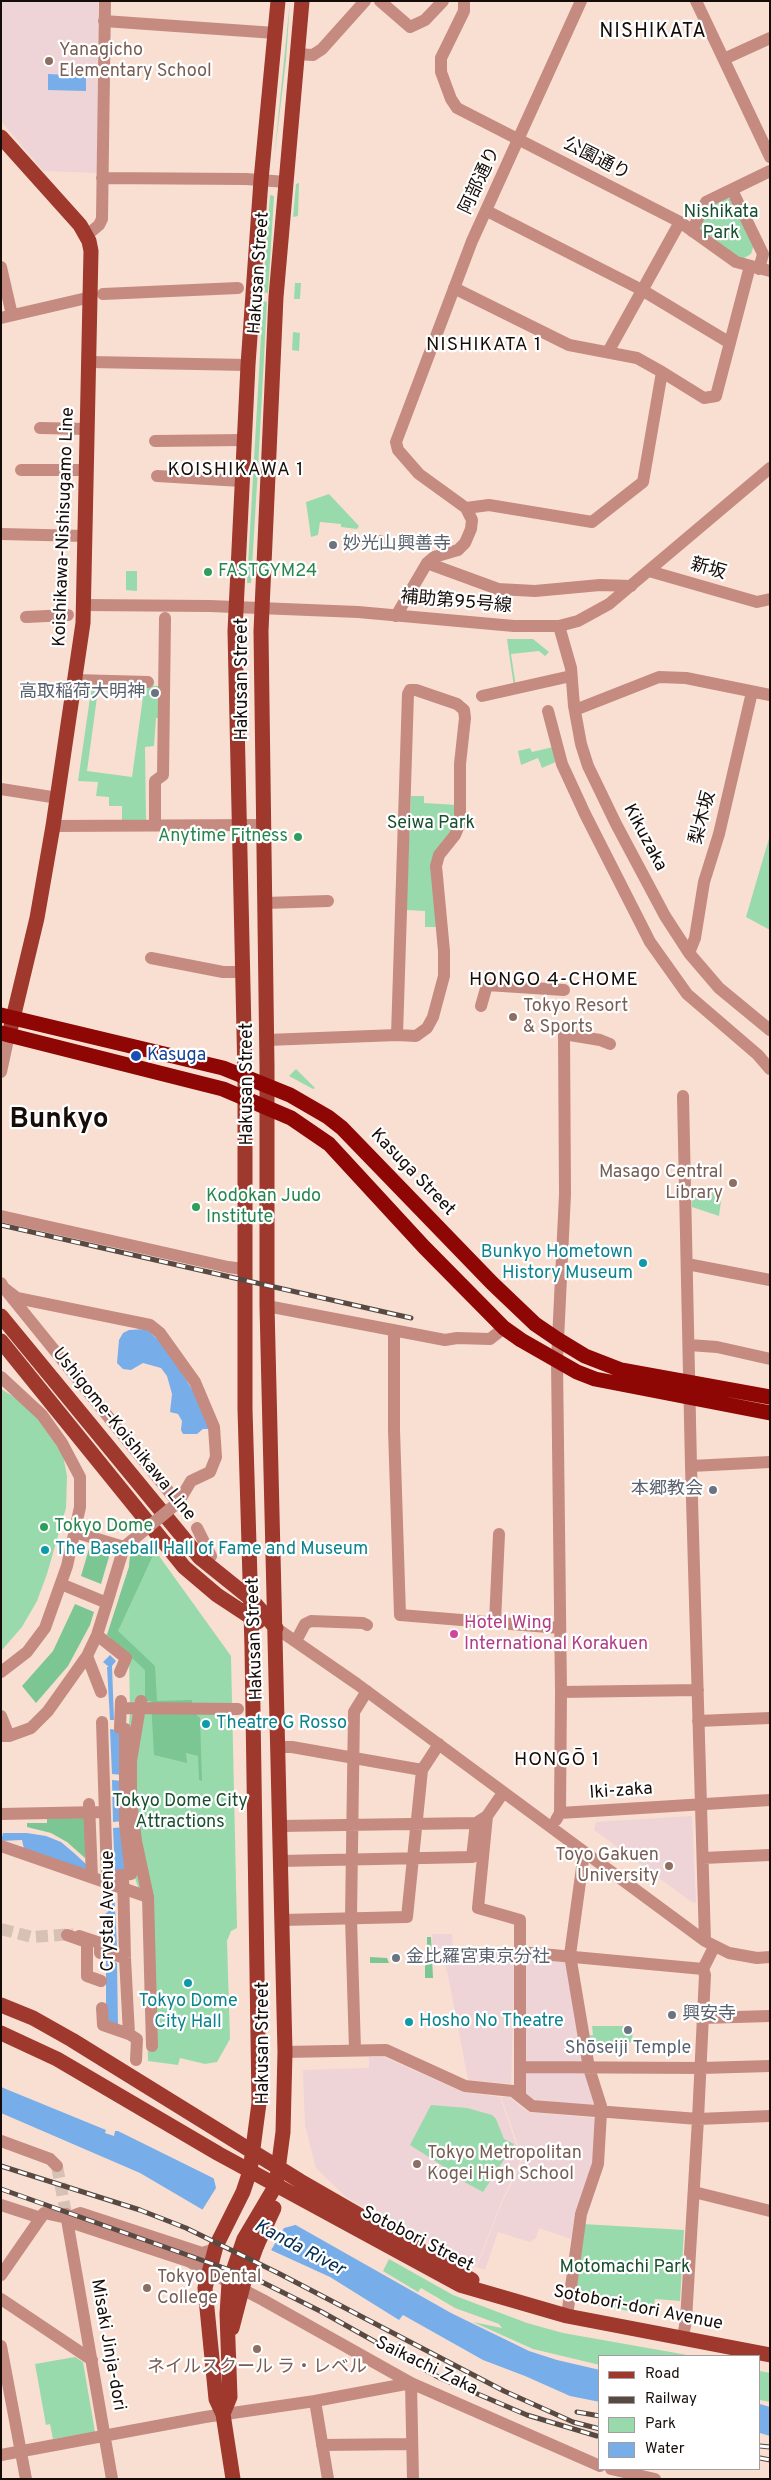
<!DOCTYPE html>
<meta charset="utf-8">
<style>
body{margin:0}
#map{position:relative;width:771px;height:2480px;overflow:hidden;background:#f9dfd2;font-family:Overpass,sans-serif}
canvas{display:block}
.frame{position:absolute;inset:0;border:2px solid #160d09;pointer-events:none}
.legend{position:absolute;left:598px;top:2355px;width:162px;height:115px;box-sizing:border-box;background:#fff;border:1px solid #a29e9d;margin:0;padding:6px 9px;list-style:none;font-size:15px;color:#160d09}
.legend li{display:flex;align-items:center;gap:10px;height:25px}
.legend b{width:25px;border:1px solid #a29e9d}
</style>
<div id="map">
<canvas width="771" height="2480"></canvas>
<div class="frame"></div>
<ul class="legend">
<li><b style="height:6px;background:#9f382d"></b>Road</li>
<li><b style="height:6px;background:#584a43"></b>Railway</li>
<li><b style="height:14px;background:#99daac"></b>Park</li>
<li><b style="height:14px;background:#77aee9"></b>Water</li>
</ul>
</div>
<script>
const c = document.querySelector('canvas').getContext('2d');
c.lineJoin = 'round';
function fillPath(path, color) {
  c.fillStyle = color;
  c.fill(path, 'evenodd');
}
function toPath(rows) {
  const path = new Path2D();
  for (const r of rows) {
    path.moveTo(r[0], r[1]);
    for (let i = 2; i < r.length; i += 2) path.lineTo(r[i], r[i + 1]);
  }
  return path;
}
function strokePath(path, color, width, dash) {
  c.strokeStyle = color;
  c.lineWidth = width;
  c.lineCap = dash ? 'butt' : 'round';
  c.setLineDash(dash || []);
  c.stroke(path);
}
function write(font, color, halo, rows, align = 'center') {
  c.font = font + ' Overpass,"Noto Sans JP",sans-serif';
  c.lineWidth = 4.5;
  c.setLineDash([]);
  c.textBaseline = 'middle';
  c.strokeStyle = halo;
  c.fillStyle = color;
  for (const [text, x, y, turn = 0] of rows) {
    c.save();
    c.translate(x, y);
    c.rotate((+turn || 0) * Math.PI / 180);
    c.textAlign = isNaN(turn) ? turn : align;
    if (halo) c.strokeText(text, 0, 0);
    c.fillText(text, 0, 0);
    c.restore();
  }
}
fillPath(toPath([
 [1,1,98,1,97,173,43,171,1,121],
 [692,1816,696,1902,693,1903,594,1830,596,1822],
 [432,1934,452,1934,453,1947,490,1948,515,1953,511,2084,468,2080,448,1975,445,1964,434,1965],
 [526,1956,566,1959,583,2062,525,2062],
 [369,2057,384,2057,463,2092,500,2097,521,2159,500,2205,476,2267,347,2198,316,2168,305,2126,303,2070,369,2068],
 [586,2072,595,2106,535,2100,525,2093,525,2073],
 [501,2097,509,2097,528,2112,596,2118,593,2164,575,2212,571,2239,539,2228,536,2238,530,2242,498,2232,485,2270,477,2267,501,2205,523,2159]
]), '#eed3d7');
fillPath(toPath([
 [290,1,286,60,274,160,284,60],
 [299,183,298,216,293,217,296,184],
 [270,195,274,196,268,293,263,292],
 [724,197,730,199,754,245,751,254,744,258,739,259,699,229,710,204],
 [295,283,301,283,300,299,294,299],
 [263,301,267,302,258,468,251,583,247,583],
 [293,332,300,333,299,351,292,350],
 [329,494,359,526,357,529,341,527,341,524,320,522,318,535,311,537,306,502],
 [126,571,137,571,137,591,126,590],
 [507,639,533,639,549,652,545,656,539,651,511,654,516,687,514,687],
 [92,684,164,686,163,718,156,718,154,746,145,747,146,821,122,821,122,806,109,806,109,797,96,796,98,782,78,781],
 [98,690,143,697,132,777,87,771],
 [553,747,558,761,542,768,538,758,521,765,518,751,530,748,532,752],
 [411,796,424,796,424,803,457,805,455,826,441,843,436,927,425,927,425,911,406,910],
 [770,835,770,930,746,917],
 [296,1069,315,1088,313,1089,289,1076],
 [692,1189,722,1193,719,1216,692,1207],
 [1,1389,29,1406,63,1455,67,1476,66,1508,47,1574,37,1601,22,1627,1,1651],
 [149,1542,231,1656,237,1928,231,1931,227,1941,230,2039,217,2062,205,2064,180,2058,178,2065,148,2061,143,1902,132,1869,126,1761,130,1712,129,1656,107,1635,129,1567,130,1556],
 [592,2026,633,2026,632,2042,589,2049,587,2036,593,2035],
 [431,2105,467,2108,492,2115,496,2119,504,2139,514,2144,483,2192,444,2171,443,2166,410,2145],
 [583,2224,684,2230,680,2301,655,2299,652,2315,575,2302],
 [389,2259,453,2295,527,2323,563,2333,693,2356,600,2356,600,2365,533,2349,473,2322,502,2328,499,2324,455,2308,421,2288,418,2292,383,2271],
 [75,2357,83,2362,95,2432,53,2439,50,2424,46,2425,35,2364],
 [760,2371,770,2373,770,2402,760,2400]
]), '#99daac');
fillPath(toPath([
 [91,1542,111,1550,101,1584,81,1576],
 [149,1542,155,1551,118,1631,155,1666,157,1701,192,1700,192,1711,200,1718,202,1781,199,1780,198,1756,186,1753,187,1763,154,1755,151,1701,145,1701,145,1670,107,1635,129,1567,130,1556],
 [75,1604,94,1612,90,1625,68,1666,36,1703,22,1686,53,1651],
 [47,1816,85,1818,85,1858,67,1842,51,1833,27,1827,27,1823,47,1823],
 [427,1937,431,1937,433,1978,425,1978,425,1964,421,1962,421,1960,427,1959],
 [370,1957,387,1958,389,1963,370,1963]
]), '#7cc693');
fillPath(toPath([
 [48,74,86,76,86,91,48,90],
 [146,1329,164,1345,184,1376,194,1393,209,1429,203,1429,197,1434,183,1434,181,1430,182,1421,178,1414,170,1412,172,1394,167,1376,161,1368,143,1363,131,1370,123,1369,117,1363,119,1340,123,1333,129,1330],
 [110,1655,116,1661,112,1666,114,1720,110,1720,107,1667,109,1667,103,1662],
 [110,1729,125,1731,123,1775,112,1774],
 [112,1780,123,1781,125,1821,113,1822],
 [125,1827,130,1869,115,1874,113,1828],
 [3,1833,27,1833,46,1836,61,1842,74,1853,86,1864,86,1871,24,1849,22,1840,1,1841],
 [106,1888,114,1889,117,1946,107,1943,106,1921,99,1919,110,1910,112,1903],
 [106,1959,117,1963,118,2026,106,2021],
 [1,2087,106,2130,105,2133,114,2136,115,2131,118,2131,211,2177,451,2313,529,2351,557,2360,600,2370,600,2402,570,2396,525,2376,483,2360,403,2315,399,2320,330,2277,273,2251,140,2173,1,2113],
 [760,2404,770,2407,770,2436,760,2433]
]), '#77aee9');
fillPath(toPath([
 [213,2175,299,2224,284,2228,270,2252,201,2212,216,2188]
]), '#f9dfd2');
strokePath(toPath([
 [1,1929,32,1937,73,1934],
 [57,2166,66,2214]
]), '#d7c0b4', 12, [12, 6]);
strokePath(toPath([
 [380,1,410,27,425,20,443,1],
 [464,1,464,11,441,58,441,72,451,99,457,108,680,222,736,262,770,271],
 [696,1,770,157],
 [104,21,275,33],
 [297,54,313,55,322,49,365,1],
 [724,59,770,38],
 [102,178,246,179,286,182],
 [732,190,763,254,759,269],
 [487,211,642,290,730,343],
 [692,231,706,202,770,171],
 [86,236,99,225,102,219,105,1],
 [1,267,12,315],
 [454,288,569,345,637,358,662,372],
 [103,294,238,288],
 [1,318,91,297],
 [608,352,680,222],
 [90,362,248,365],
 [40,428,88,429],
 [155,441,243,440],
 [21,470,87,470],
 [157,476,241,481],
 [466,508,489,505,592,522,643,482,662,372,704,398,716,396,750,266],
 [1,534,85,536],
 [378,543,380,541],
 [427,563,498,589,535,591,600,585,631,586],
 [649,571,757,602,770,599],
 [84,605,210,606,358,612,514,626,559,626,578,621,609,604,770,468],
 [396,616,427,563,434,557,458,550,465,543,471,529,472,520,466,508,419,474,398,450,396,442,472,241,581,1],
 [26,617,68,615],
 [559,626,571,668,574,706,581,744,588,766,616,824,665,916,689,953,719,988,770,1030],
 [75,680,148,682],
 [482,696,571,676],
 [575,710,659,677,686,678,770,695],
 [548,711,562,764,585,814,650,942,687,994,758,1055,770,1069],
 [1,789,58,798],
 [155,825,155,781,163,775,165,618],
 [53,826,263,825],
 [265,903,328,901],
 [689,953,695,938,704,882,719,834,752,692],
 [151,958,223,972,242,972],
 [481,1006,487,985,564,990],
 [267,1040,397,1035,416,1036,427,1028,433,1017,444,976,444,951,436,866,439,855,455,835,460,823,460,764,465,718,464,710,457,704,416,690,410,690,408,694,397,1035],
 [1,1072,9,1035],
 [683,1096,691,1466,705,1941],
 [1,1216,228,1267,243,1269],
 [687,1264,770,1280],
 [1,1283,4,1288,178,1503,191,1481,210,1472,216,1457,214,1427,195,1382,160,1333,150,1325,17,1298,4,1288],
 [267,1306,445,1340,457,1338,490,1339,504,1328],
 [394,1330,394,1430,400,1615,560,1628],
 [689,1345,717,1347,770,1359],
 [1,1377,42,1415,62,1443,80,1477,80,1507,67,1566,45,1628,27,1652,1,1672],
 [691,1466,770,1462],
 [197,1528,211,1556],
 [61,1584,107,1603,124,1547,74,1532],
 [495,1622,499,1534],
 [276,1628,357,1684,705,1941,729,1953,757,1958,770,1957],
 [97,1635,126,1658,120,1672],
 [296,1641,305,1624,311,1621,363,1623,367,1625],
 [87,1656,101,1692],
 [561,1692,698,1690],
 [121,1701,120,1728,125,1729,125,1824,131,1874,123,1875,125,1958,129,2034,137,2039,136,2060],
 [121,1708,238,1709],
 [1,1716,9,1736,1,1736],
 [698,1721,770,1718],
 [102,1722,107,1877,123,1875],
 [9,1736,31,1728,48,1711,87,1656,97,1635,107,1603],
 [278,1747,292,1747,422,1770],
 [560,1813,561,1692,557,1361,565,1194,564,1034,600,1040,610,1044],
 [1,1814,100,1812],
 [487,1816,478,1908,520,1920,520,2096],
 [556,1820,560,1813,770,1800],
 [280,1826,476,1823,487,1816,503,1793],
 [703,1858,770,1855],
 [280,1861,472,1857,476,1823],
 [148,1897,152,2046],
 [282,1920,407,1917,422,1770,439,1744],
 [67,1935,87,1942,87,1976,101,1981],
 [79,1936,100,1943,100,1953],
 [106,1948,107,1953,125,1958],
 [520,1952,703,1969],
 [102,2008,103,2025,129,2034],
 [703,2018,770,2016],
 [355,2050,351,1918,354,1712,367,1691],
 [285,2052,386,2050,465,2086,513,2091,532,2106,698,2119,770,2116],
 [520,2067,701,2068,770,2066],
 [1,2141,50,2159,57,2166],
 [694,2192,770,2211],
 [1,2205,41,2218],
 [66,2214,112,2479],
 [67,2218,80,2213,202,2253,212,2250,216,2246],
 [1,2275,44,2213,67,2218,76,2224,188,2261,263,2300,411,2383,600,2466],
 [1,2299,92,2360],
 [567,2316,581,2214,598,2164,601,2113,601,2106,589,2068,570,1955,584,1853],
 [683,2337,686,2320,698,2119,705,1975,703,1969,714,1947],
 [1,2346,26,2479],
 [315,2401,328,2479],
 [322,2445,412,2444],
 [1,2455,205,2417,315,2401,411,2383,413,2479],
 [611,2469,655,2479]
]), '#c58b81', 12);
strokePath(toPath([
 [1,137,80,225,89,241,91,251,83,623,53,826,37,918,9,1035],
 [1,1316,200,1558,251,1599,276,1628],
 [1,1341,184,1567,217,1595,258,1622],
 [1,2005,33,2018,72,2040,300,2181,472,2280],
 [1,2033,57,2059,219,2154,460,2285,567,2316,770,2355],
 [232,2328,245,2278,257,2245],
 [223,2414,230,2397,227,2314,229,2283,244,2239,276,2185,283,2132,285,2052,267,1306,267,1067,261,631,276,297,302,1],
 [233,2479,223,2414,216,2399,205,2288,216,2246,243,2192,250,2171,259,2103,252,1647,245,1409,245,1076,235,631,248,365,261,180,278,1]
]), '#9f382d', 15);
strokePath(toPath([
 [1,1015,223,1068,290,1095,328,1117,342,1128,492,1283,535,1324,557,1339,585,1356,621,1370,770,1397],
 [1,1033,223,1089,291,1118,329,1144,424,1247,504,1328,521,1340,577,1372,595,1379,770,1413]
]), '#8e0705', 15);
const rail = toPath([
 [1,1225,411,1318],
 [1,2166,140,2210,186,2228,280,2274,504,2391,573,2422,600,2429],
 [1,2189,258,2280,322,2312,440,2378,527,2415,597,2436],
 [577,2412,600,2416],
 [760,2446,770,2447],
 [760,2458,770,2460]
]);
strokePath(rail, '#584a43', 5);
strokePath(rail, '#fff', 3, [9]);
strokePath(toPath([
 [124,1547,175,1505],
 [141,1701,131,1761,131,1800,136,1841,148,1897],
 [89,1804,92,1877],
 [1,1846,148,1897]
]), '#c58b81', 12);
strokePath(toPath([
 [257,2245,274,2208]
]), '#9f382d', 15);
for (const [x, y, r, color] of [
 [49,61,5,"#8d6e63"],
 [333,545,5,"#6b7280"],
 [208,572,5,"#2e9e5b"],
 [155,693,5,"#6b7280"],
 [298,837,5,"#2e9e5b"],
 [513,1017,5,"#8d6e63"],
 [136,1056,6,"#1a4fb4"],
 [733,1183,5,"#8d6e63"],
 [196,1207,5,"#2e9e5b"],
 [643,1263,5,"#0f9aa8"],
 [713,1490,5,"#6b7280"],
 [44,1527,5,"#2e9e5b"],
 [45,1550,5,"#0f9aa8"],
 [454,1634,5,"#d1479c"],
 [206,1724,5,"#0f9aa8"],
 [669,1866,5,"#8d6e63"],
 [396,1958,5,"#6b7280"],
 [188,1983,5,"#0f9aa8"],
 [672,2015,5,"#6b7280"],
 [409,2022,5,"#0f9aa8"],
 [628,2030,5,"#6b7280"],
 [417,2164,5,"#8d6e63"],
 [147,2288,5,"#8d6e63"],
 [257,2349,5,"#8d6e63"]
]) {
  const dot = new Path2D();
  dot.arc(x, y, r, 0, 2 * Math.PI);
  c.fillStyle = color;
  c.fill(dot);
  strokePath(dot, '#fff', 2);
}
write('18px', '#785e54', '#fff', [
 ["Yanagicho",59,51],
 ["Elementary School",59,72],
 ["Tokyo Resort",523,1007],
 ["& Sports",523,1028],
 ["Masago Central",723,1173,"right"],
 ["Library",723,1194,"right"],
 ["Toyo Gakuen",659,1856,"right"],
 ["University",659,1877,"right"],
 ["Tokyo Metropolitan",427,2154],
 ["Kogei High School",427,2175],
 ["Tokyo Dental",157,2278],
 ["College",157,2299],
 ["ネイルスクール ラ・レベル",257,2368,"center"]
], 'left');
write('18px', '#160d09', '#fff', [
 ["公園通り",596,160,27],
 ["阿部通り",481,181,-65],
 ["Hakusan Street",260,273,-86],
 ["Koishikawa-Nishisugamo Line",65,527,-88],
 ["新坂",708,570,16],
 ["補助第95号線",456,603,5],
 ["Hakusan Street",243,679,-90],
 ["梨木坂",704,818,-75],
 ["Kikuzaka",644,838,62],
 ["Hakusan Street",248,1084,-90],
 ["Kasuga Street",412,1173,46],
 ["Ushigome-Koishikawa Line",123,1435,51],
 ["Hakusan Street",256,1639,-92],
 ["Iki-zaka",621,1792,-4],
 ["Crystal Avenue",109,1911,-90],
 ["Hakusan Street",264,2043,-90],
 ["Sotobori Street",417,2240,27],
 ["Sotobori-dori Avenue",638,2309,11],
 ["Misaki Jinja-dori",107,2345,80],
 ["Saikachi Zaka",426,2367,26]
]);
write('18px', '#184f2e', '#fff', [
 ["Nishikata",721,213],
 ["Park",721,234],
 ["Seiwa Park",431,824],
 ["Tokyo Dome City",180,1802],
 ["Attractions",180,1823],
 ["Motomachi Park",625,2268]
]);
write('18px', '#5b616d', '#fff', [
 ["妙光山興善寺",343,545],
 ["高取稲荷大明神",145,693,"right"],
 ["本郷教会",703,1490,"right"],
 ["金比羅宮東京分社",406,1958],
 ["興安寺",682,2015],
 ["Shōseiji Temple",628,2049,"center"]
], 'left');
write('18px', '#27864d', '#fff', [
 ["FASTGYM24",218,572],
 ["Anytime Fitness",288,837,"right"],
 ["Kodokan Judo",206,1197],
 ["Institute",206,1218],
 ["Tokyo Dome",54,1527]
], 'left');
write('18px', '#164399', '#fff', [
 ["Kasuga",147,1056]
], 'left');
write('18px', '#0d838f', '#fff', [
 ["Bunkyo Hometown",633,1253,"right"],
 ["History Museum",633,1274,"right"],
 ["The Baseball Hall of Fame and Museum",55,1550],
 ["Theatre G Rosso",216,1724],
 ["Tokyo Dome",188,2002,"center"],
 ["City Hall",188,2023,"center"],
 ["Hosho No Theatre",419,2022]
], 'left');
write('18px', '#b23c85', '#fff', [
 ["Hotel Wing",464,1624],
 ["International Korakuen",464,1645]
], 'left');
c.letterSpacing = '1px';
write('19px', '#160d09', '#fff', [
 ["NISHIKATA 1",484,346],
 ["KOISHIKAWA 1",236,471],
 ["HONGO 4-CHOME",554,981],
 ["HONGŌ 1",557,1761]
]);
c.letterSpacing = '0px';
write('italic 19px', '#042d52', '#fff', [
 ["Kanda River",299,2249,28]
]);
c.letterSpacing = '1px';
write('20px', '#160d09', '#fff', [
 ["NISHIKATA",653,33]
]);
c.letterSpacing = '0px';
write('bold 28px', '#160d09', '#fff', [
 ["Bunkyo",59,1121]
]);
</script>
